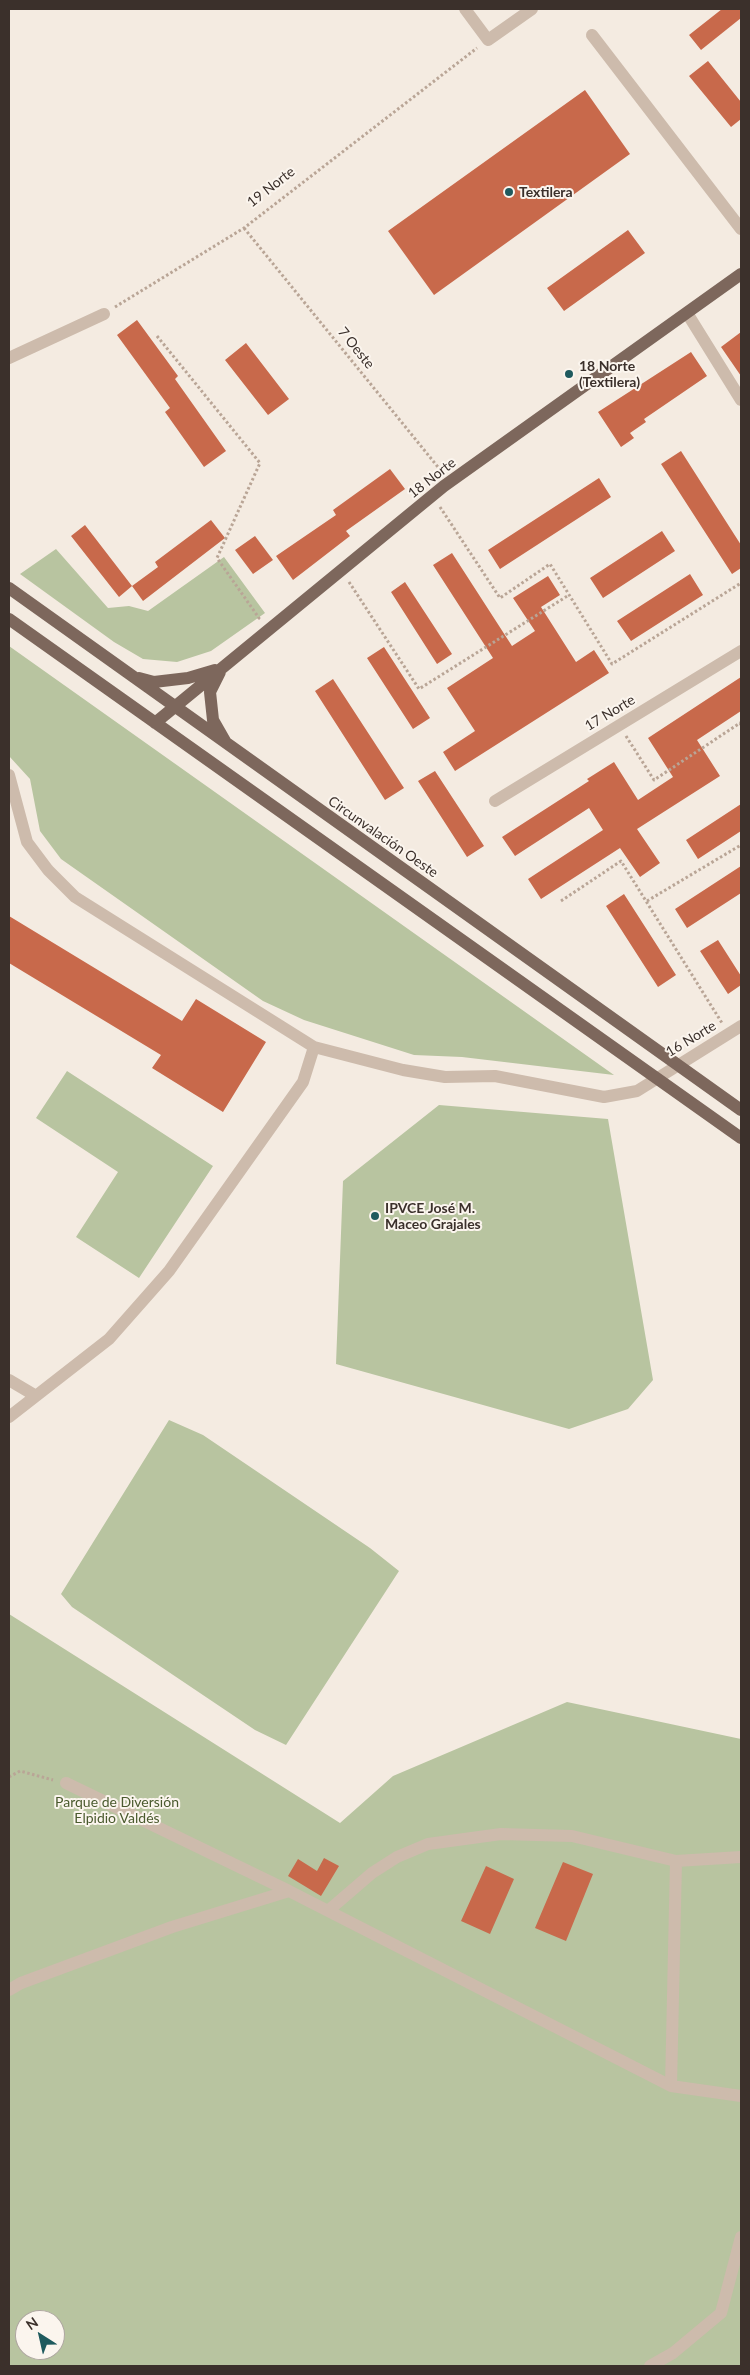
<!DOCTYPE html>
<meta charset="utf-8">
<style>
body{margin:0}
#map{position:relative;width:750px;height:2375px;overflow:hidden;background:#f4ebe1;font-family:Lato,sans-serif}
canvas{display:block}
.frame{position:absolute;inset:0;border:10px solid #3b302b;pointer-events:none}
.north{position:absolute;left:15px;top:2310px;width:50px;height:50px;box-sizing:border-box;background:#fbf5ee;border:1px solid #aea6a0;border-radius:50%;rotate:325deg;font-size:14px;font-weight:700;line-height:20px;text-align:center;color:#3b302b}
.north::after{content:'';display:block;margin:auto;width:18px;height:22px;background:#1f5a5e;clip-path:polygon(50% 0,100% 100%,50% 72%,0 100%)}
</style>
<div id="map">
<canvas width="750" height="2375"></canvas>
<div class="frame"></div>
<div class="north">N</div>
</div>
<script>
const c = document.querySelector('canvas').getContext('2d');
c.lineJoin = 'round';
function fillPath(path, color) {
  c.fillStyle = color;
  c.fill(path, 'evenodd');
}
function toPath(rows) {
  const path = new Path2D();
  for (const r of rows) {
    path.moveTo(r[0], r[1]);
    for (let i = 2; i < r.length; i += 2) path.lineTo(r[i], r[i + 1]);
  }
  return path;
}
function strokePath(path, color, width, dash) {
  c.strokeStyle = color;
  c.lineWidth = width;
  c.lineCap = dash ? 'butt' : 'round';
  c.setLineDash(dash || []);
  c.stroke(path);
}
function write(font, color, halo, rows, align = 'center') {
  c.font = font + ' Lato,sans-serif';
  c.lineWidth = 4;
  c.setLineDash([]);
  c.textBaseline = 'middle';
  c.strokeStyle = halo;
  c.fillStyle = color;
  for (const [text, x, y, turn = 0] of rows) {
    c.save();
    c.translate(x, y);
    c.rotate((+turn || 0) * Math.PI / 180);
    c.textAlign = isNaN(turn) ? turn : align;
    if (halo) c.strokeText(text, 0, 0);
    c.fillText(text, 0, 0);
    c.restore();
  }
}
fillPath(toPath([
 [56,549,108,608,129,606,148,611,224,557,265,613,211,651,177,662,143,659,114,642,20,574],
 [9,646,614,1075,462,1057,414,1055,304,1020,263,1001,61,859,40,831,30,779,9,756],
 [67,1071,213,1166,139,1278,76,1237,118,1172,36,1118],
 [439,1105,608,1119,653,1380,628,1409,569,1429,336,1364,343,1181],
 [169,1420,203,1435,370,1548,399,1571,286,1745,255,1730,72,1607,61,1594],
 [9,1614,340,1823,393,1776,567,1702,741,1739,741,2366,9,2366],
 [25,2320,55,2320,55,2350,25,2350]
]), '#b8c4a0');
fillPath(toPath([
 [722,9,741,9,741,18,701,50,689,35],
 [708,61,741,102,741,119,731,127,689,76],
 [585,90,630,154,434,295,388,231],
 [628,230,645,253,564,311,547,288],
 [137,320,178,376,175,379,226,451,204,467,165,412,170,408,117,335],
 [741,332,741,376,721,347],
 [246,343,289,399,268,415,225,360],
 [691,352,707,376,644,419,646,422,630,433,634,438,621,447,598,412],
 [681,451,741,545,741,568,732,574,661,464],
 [390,469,405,489,346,531,350,536,293,580,276,556,336,515,333,510],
 [599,478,611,497,500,569,488,550],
 [211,520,225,538,143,601,132,586,158,567,155,562],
 [85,525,132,586,119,597,71,536],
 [662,531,675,551,603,598,590,578],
 [255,536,273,560,253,574,235,550],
 [452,553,512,646,535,631,513,598,548,576,560,595,541,607,576,662,594,650,609,673,455,771,443,752,475,731,447,688,493,658,433,565],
 [690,574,703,595,631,641,617,621],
 [405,582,452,654,437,664,391,592],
 [384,647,430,718,413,729,367,658],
 [741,677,741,711,697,740,720,776,637,829,660,863,640,877,620,848,541,899,528,879,603,830,589,808,515,856,502,837,589,781,587,779,614,762,638,800,673,777,648,738],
 [333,679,404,788,385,800,315,691],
 [435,771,484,846,467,857,418,781],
 [741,804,741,831,698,859,686,840],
 [741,866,741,893,687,928,675,909],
 [624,894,676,975,658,987,606,906],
 [9,916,182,1021,196,999,266,1042,223,1112,152,1068,161,1055,9,963],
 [718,940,741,976,741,985,728,994,700,951],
 [324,1858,339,1866,321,1896,288,1876,298,1859,317,1871],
 [563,1862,593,1874,566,1941,535,1928],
 [486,1866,514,1879,490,1934,461,1921]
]), '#c8694b');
strokePath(toPath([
 [244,228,442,472],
 [115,307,244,228,477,48],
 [157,336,260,463,217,558,259,618,257,620],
 [440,507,500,598,550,564,612,664,741,583],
 [349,582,419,689,569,595],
 [626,736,654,780,740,723,741,725],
 [561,901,621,861,722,1023],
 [647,901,741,845],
 [9,1777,20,1771,53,1780]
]), '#b9a596', 3, [2.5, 2.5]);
strokePath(toPath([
 [465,9,488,40,532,9],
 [592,35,741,229],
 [687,313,741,400],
 [9,358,104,314],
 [9,775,27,842,48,870,75,897,314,1047,403,1070,445,1077,495,1076,604,1097,637,1091,741,1026],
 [495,801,741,651],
 [9,1380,36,1396],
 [9,1417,109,1339,169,1271,303,1082,314,1047],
 [66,1783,289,1891],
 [329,1910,372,1873,397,1857,428,1844,501,1834,572,1836,676,1861],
 [9,1990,21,1983,172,1927,289,1891,671,2086,741,2096],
 [671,2086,676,1861,741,1857],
 [650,2366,673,2353,721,2313,741,2237]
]), '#cdbbac', 12);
strokePath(toPath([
 [9,588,741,1110],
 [9,619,741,1138],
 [220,672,210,692,213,720,225,741],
 [139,678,154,682,188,678,215,670],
 [155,723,444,486,741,274]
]), '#7d675c', 12);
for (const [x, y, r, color] of [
 [509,192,5,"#1f5a5e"],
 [569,374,5,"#1f5a5e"],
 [375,1216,5,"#1f5a5e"]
]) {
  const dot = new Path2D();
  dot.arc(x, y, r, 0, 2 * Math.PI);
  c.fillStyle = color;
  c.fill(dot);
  strokePath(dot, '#fbf5ee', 2);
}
write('14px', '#3b302b', '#fbf5ee', [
 ["19 Norte",271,187,-38],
 ["7 Oeste",356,348,51],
 ["18 Norte",432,478,-38],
 ["17 Norte",610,713,-31],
 ["Circunvalación Oeste",383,837,35],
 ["16 Norte",691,1039,-31]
]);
write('bold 14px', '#3b302b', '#fbf5ee', [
 ["Textilera",519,192],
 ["18 Norte",579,366],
 ["(Textilera)",579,382],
 ["IPVCE José M.",385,1208],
 ["Maceo Grajales",385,1224]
], 'left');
write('14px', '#4a5a2e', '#fbf5ee', [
 ["Parque de Diversión",117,1802],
 ["Elpidio Valdés",117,1818]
]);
</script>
